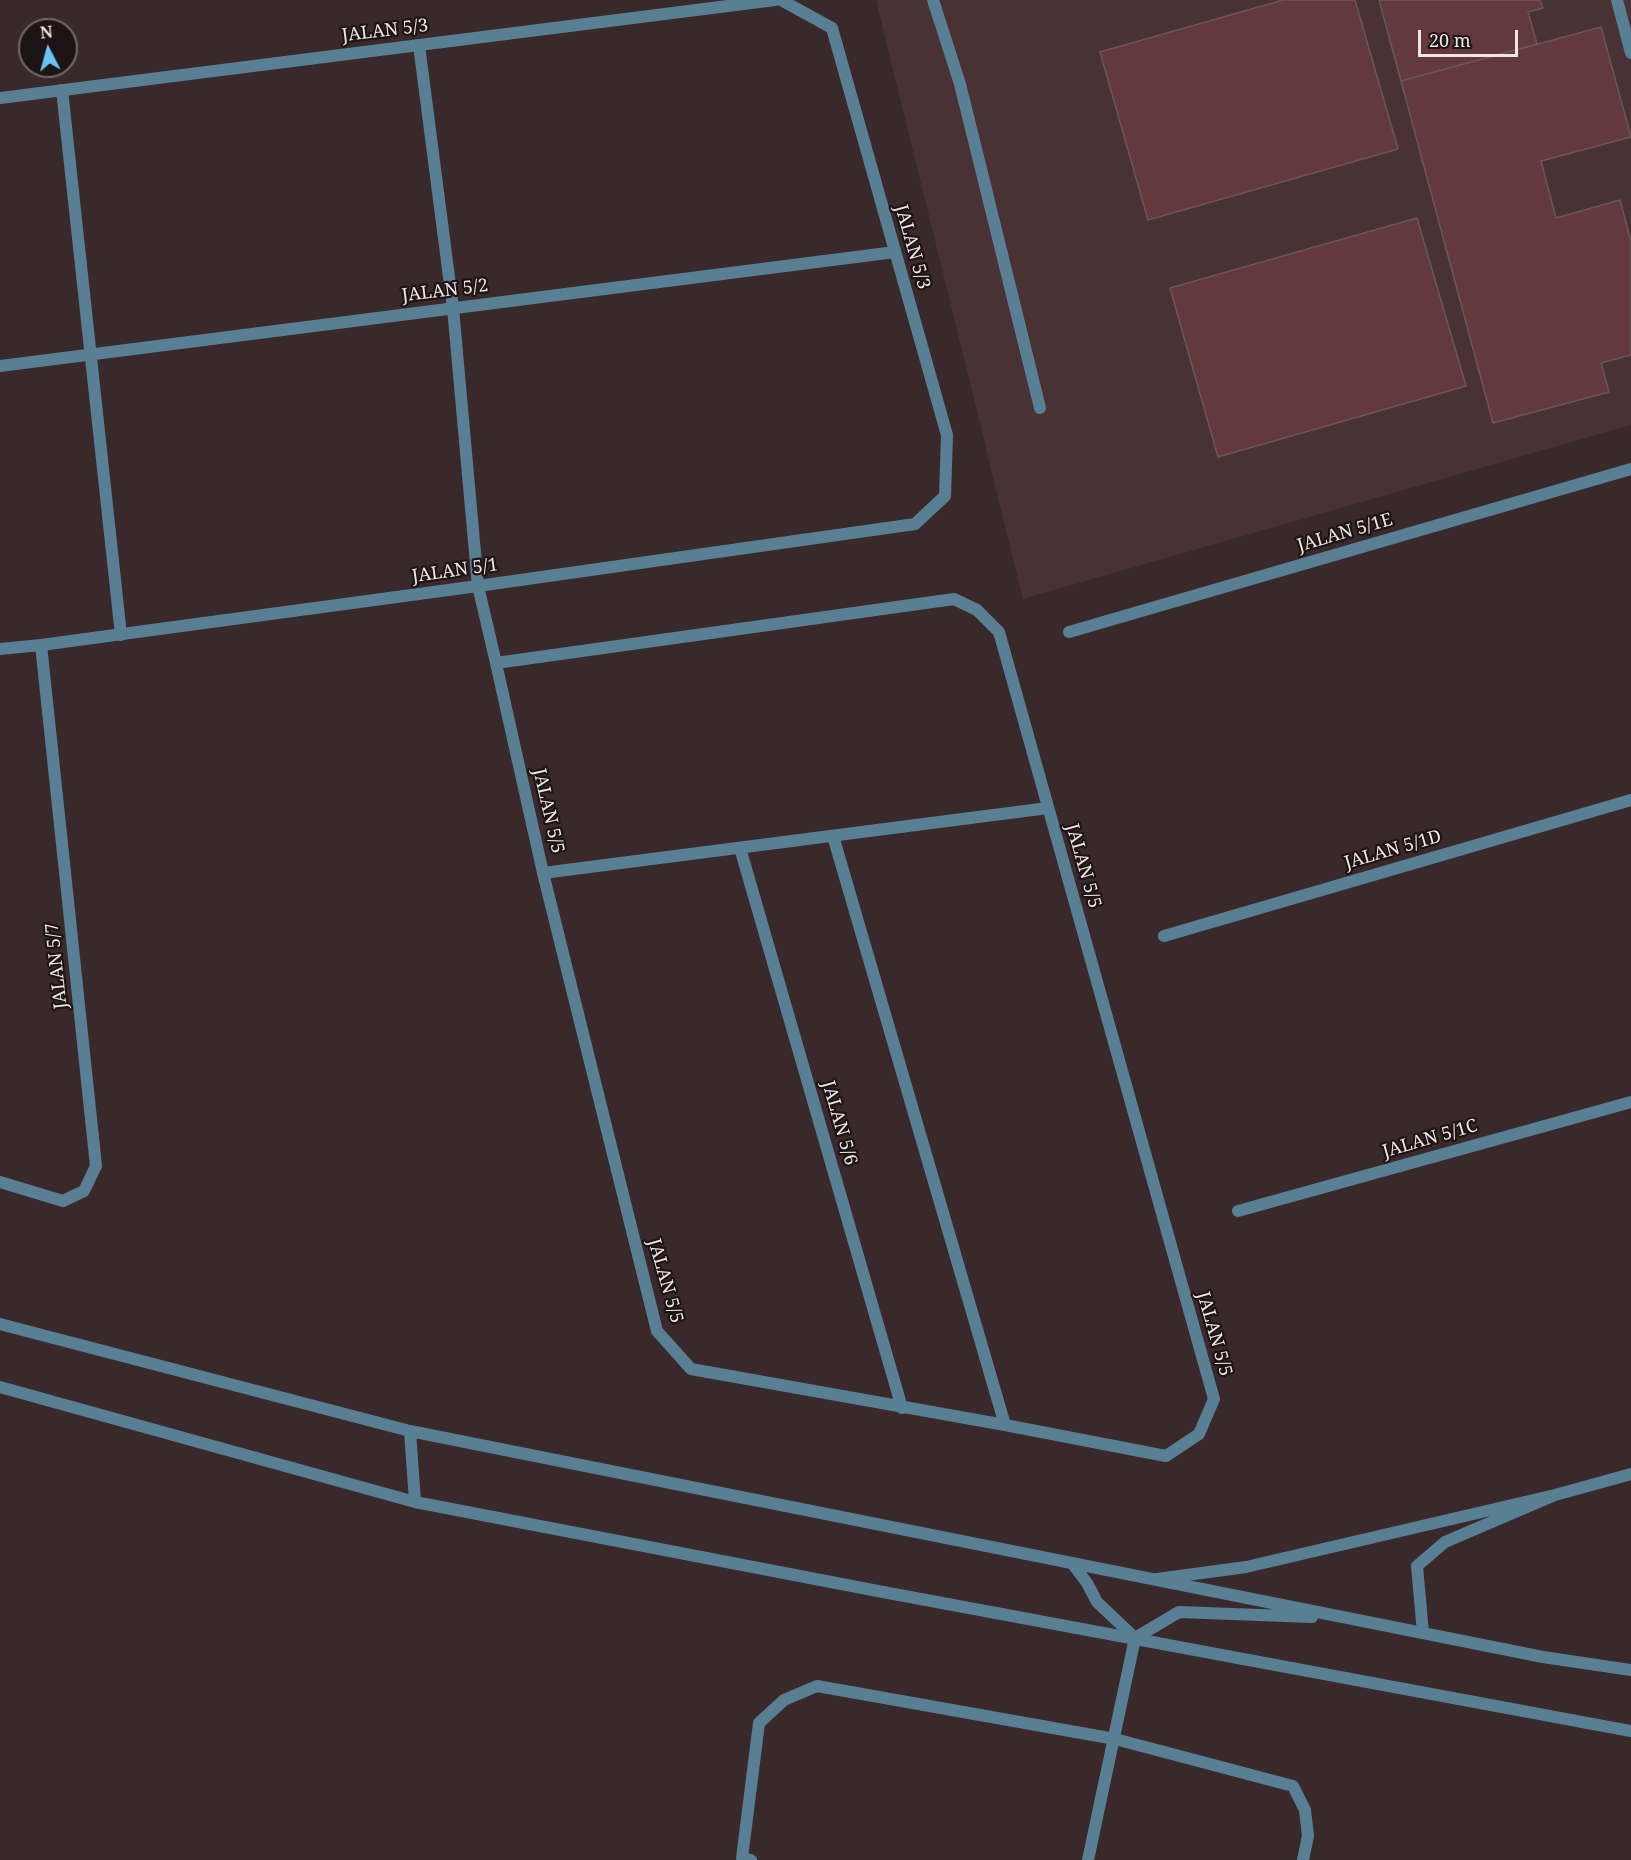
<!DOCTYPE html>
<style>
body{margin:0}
#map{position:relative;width:1631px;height:1860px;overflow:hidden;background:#3a292a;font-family:"Noto Serif",serif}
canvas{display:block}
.north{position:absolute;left:18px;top:18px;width:60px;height:60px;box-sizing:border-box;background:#1c1415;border:2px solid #716869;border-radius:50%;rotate:354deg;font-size:16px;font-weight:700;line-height:24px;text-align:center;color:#f1e5e6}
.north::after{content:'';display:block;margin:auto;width:21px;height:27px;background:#6ac3f1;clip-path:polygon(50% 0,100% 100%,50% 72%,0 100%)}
.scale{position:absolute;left:1418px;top:30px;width:100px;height:27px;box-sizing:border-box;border:3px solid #f1e5e6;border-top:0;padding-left:8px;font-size:18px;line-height:21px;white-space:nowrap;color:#f1e5e6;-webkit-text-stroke:4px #1c1415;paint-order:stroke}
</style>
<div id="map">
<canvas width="1631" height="1860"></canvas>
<div class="north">N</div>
<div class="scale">20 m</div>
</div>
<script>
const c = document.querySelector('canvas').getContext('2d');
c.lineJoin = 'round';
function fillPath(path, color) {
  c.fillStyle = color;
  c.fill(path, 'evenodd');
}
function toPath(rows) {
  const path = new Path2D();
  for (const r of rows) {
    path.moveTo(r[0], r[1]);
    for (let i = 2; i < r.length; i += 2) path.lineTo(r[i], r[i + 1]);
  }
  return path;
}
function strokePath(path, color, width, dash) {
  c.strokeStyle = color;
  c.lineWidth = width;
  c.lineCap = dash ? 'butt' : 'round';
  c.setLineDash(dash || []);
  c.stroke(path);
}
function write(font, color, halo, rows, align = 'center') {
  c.font = font + ' "Noto Serif",serif';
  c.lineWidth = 4.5;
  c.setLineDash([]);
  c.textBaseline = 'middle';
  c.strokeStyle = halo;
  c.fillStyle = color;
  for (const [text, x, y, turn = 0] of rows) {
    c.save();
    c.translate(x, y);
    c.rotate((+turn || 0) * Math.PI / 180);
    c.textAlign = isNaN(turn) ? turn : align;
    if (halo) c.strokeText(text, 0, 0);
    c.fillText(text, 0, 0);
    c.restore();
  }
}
fillPath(toPath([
 [876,0,1631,0,1631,425,1023,599]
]), '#493234');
const building = toPath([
 [1283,0,1355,0,1398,149,1148,220,1100,52,1283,0],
 [1379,0,1540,0,1543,8,1528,12,1537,44,1401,81,1379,0],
 [1601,27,1631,137,1541,161,1556,218,1620,200,1631,242,1631,355,1601,363,1609,392,1493,423,1401,81,1601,27],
 [1417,218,1466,386,1218,457,1170,288,1417,218]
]);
fillPath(building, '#63393d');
strokePath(building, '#6a5759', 1.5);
strokePath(toPath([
 [1617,0,1631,53],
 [419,45,453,308,478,586],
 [62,90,121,635],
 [751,1860,742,1858,759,1723,784,1700,817,1686,1115,1739,1293,1786,1305,1810,1308,1836,1303,1860],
 [1088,1860,1135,1638]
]), '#597f94', 12);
strokePath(toPath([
 [933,0,960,84,1040,408],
 [0,98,775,0],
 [0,366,895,252],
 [478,586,496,663,543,873,657,1331,691,1369,1005,1425,1166,1456,1199,1434,1214,1399,999,632,977,610,954,599,496,663],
 [1069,632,1631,469],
 [0,649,41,645,478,586,915,524,945,496,947,435,832,28,781,0],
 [833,836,1005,1425],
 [740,848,902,1408],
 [543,873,1048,808],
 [1164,936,1631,800],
 [0,1182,63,1201,84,1191,96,1166,41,645],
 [1238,1211,1631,1102],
 [1555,1495,1631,1474],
 [1157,1579,1246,1567,1555,1495,1445,1542,1417,1566,1423,1633]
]), '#597f94', 12);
strokePath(toPath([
 [0,1324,410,1431,1543,1657,1631,1670],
 [0,1387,415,1502,883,1592,1631,1731],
 [410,1431,415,1502],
 [1072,1563,1087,1583,1097,1602,1135,1638,1179,1612,1312,1617]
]), '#597f94', 12);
write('18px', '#f1e5e6', '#1c1415', [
 ["JALAN 5/3",385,31,-7],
 ["JALAN 5/3",912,247,74],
 ["JALAN 5/2",445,291,-7],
 ["JALAN 5/1E",1345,533,-16],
 ["JALAN 5/1",455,571,-8],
 ["JALAN 5/5",548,811,77],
 ["JALAN 5/1D",1393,850,-16],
 ["JALAN 5/5",1083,866,74],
 ["JALAN 5/7",57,966,-96],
 ["JALAN 5/6",839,1123,74],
 ["JALAN 5/1C",1430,1139,-16],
 ["JALAN 5/5",665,1281,74],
 ["JALAN 5/5",1214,1334,74]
]);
</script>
